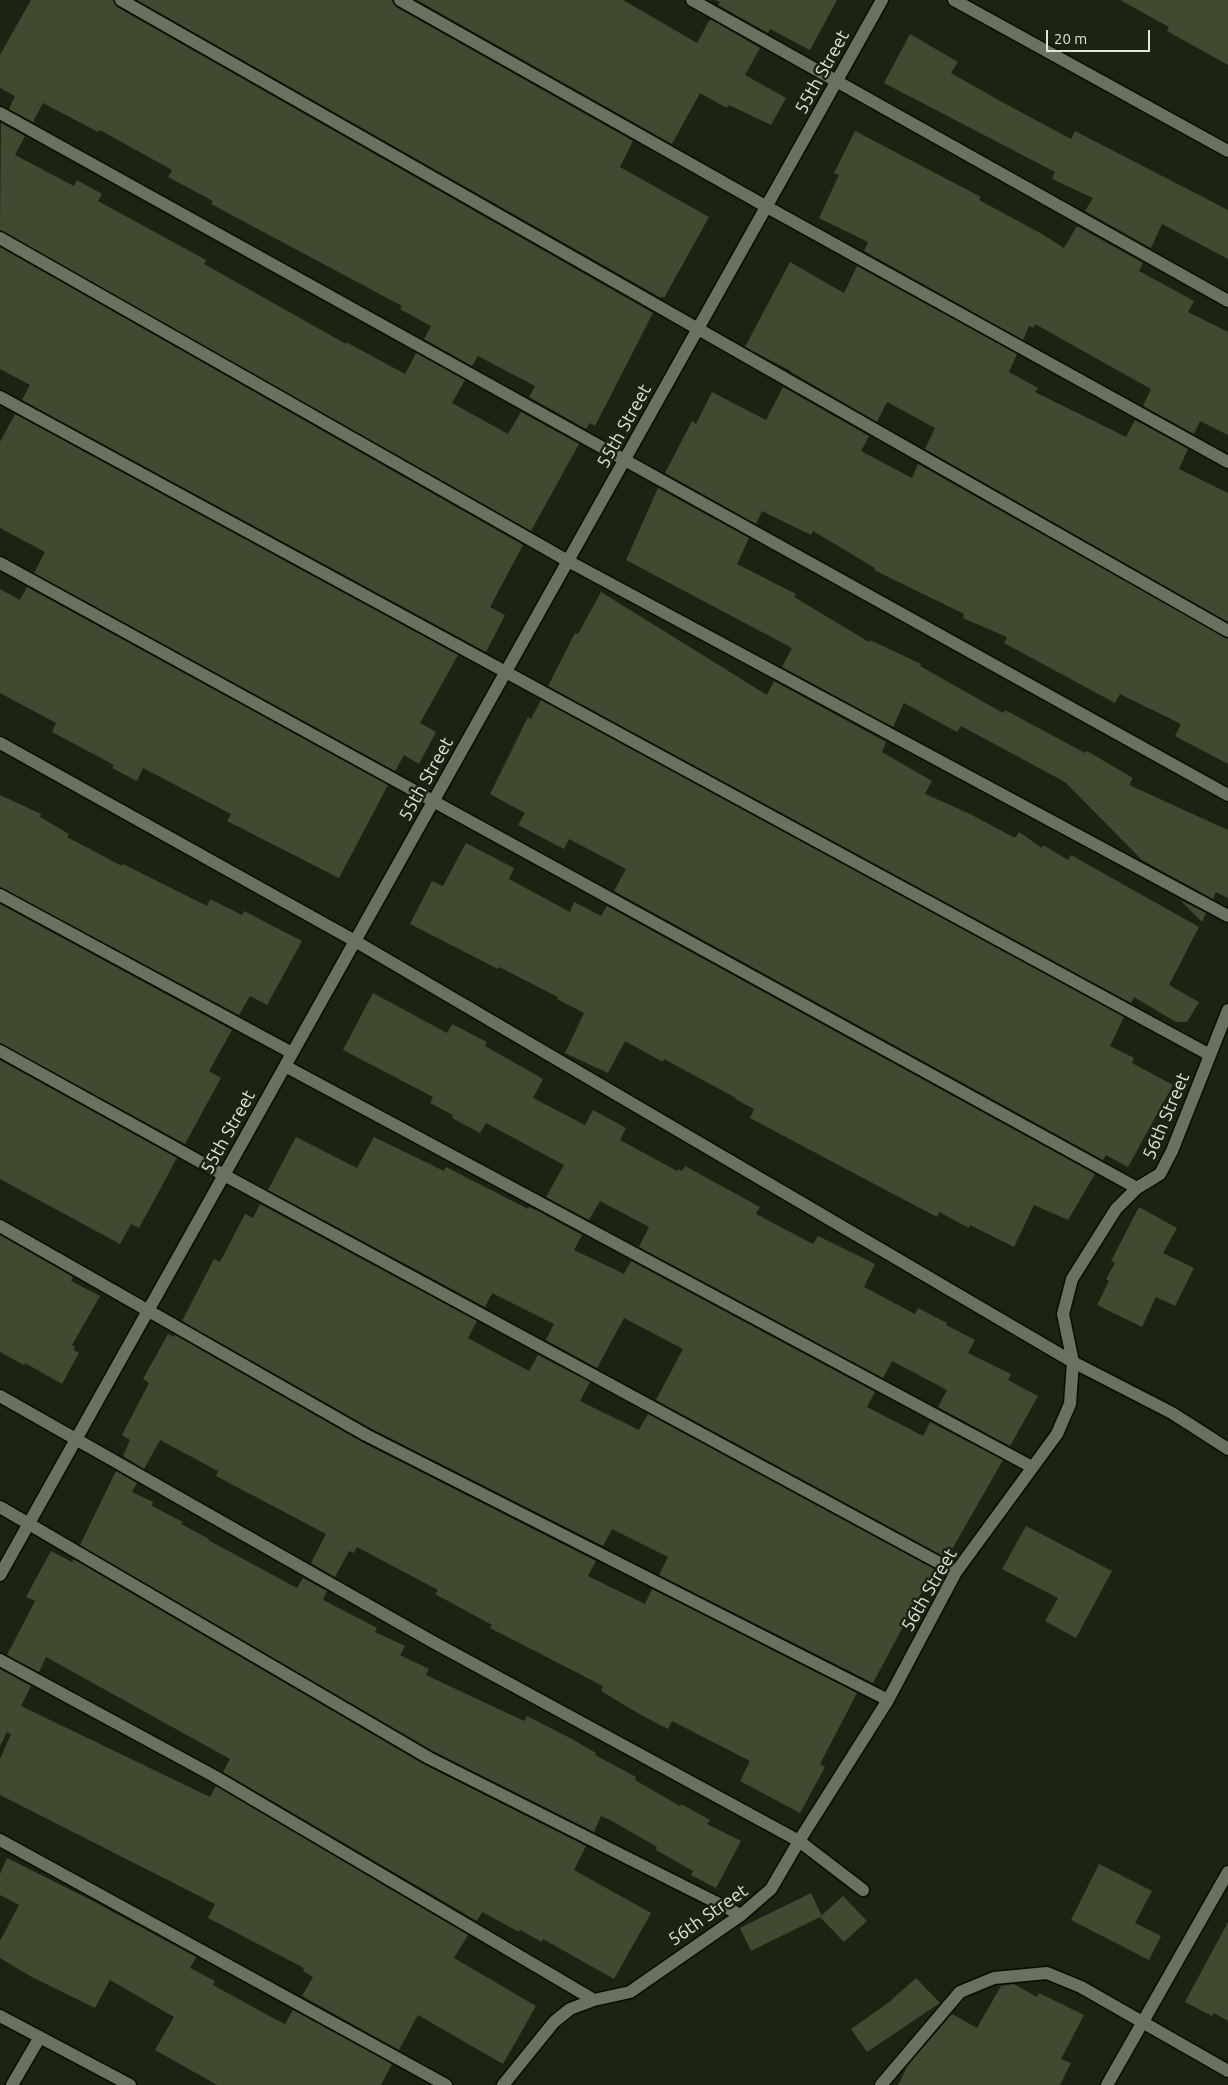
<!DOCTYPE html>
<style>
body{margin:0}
#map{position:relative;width:1228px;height:2085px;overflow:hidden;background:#1d2313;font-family:Ubuntu,sans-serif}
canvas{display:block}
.scale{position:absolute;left:1046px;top:30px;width:104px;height:22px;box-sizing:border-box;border:2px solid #e0e5da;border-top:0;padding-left:6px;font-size:15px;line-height:18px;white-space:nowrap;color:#e0e5da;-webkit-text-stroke:4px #1d2313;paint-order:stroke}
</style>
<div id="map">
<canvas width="1228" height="2085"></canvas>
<div class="scale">20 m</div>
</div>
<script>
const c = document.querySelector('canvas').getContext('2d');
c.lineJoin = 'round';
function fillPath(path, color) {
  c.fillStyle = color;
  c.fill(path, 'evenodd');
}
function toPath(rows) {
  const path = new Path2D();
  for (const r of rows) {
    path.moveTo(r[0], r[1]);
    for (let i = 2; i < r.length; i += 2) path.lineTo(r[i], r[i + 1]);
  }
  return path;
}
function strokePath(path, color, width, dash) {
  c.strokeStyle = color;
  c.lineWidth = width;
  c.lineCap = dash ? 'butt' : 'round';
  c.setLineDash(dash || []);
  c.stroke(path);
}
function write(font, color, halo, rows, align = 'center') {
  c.font = font + ' Ubuntu,sans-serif';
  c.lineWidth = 5;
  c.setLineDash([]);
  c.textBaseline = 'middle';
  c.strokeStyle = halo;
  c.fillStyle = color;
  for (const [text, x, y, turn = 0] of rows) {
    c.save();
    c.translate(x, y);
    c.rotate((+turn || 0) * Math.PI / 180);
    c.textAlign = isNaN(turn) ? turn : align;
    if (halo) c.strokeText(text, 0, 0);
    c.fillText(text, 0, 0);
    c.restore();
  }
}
fillPath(toPath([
 [31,0,113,0,117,7,653,313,595,426,590,423,586,429,529,397,535,386,478,356,472,366,424,339,431,326,400,309,402,306,211,204,213,201,168,177,172,170,100,130,98,132,43,103,33,122,9,109,15,96,0,88,0,55],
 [137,0,392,0,396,7,633,141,620,167,709,217,664,298,662,296,661,298],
 [417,0,623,0,697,43,710,19,760,48,745,75,786,98,771,125,729,105,727,108,700,93,672,144],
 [715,0,837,0,810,50,770,29,768,33,718,5,720,2],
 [1120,0,1228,0,1228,65,1167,31,1169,27],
 [910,34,958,62,951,73,1002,102,1071,139,1075,131,1228,210,1228,259,1162,224,1151,248,1085,211,1093,198,1052,179,1055,172,884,83],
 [1,123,25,136,15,155,74,186,77,180,102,194,98,201,206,260,204,264,346,344,346,342,405,374,416,353,465,380,452,403,508,434,521,412,579,444,531,531,0,230],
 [855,131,981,197,979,200,1042,234,1064,248,1077,226,1143,263,1139,271,1194,301,1188,312,1228,332,1228,435,1200,421,1194,434,1143,406,1151,389,1035,324,1033,328,1029,326,1023,340,864,251,868,242,819,218,839,175,834,173],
 [0,247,523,545,490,607,505,615,486,652,22,400,30,385,0,369],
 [790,262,844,293,857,266,1017,354,1009,372,1038,388,1035,392,1126,437,1135,420,1188,449,1179,469,1228,493,1228,622,925,449,935,428,887,402,877,422,791,372,791,371,745,347],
 [783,387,869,436,861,451,912,478,918,464,1228,639,1228,764,1175,736,1181,724,1120,694,1115,703,1004,643,1007,637,963,618,964,614,874,570,875,568,813,531,811,535,762,511,756,524,665,473,692,421,696,424,712,392,766,420],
 [15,414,458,655,420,723,436,732,419,764,404,755,395,771,34,573,45,552,0,528,0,442],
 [658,488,749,538,737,564,796,594,794,597,869,642,870,640,921,664,920,666,1003,713,1005,710,1085,753,1087,751,1133,778,1129,785,1228,830,1228,898,1216,892,1213,899,1142,860,1065,782,961,726,957,732,904,703,893,727,782,667,792,648,626,560],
 [27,587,388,785,339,878,227,821,231,814,143,768,137,781,112,768,114,765,52,732,56,723,0,693,0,589,20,600],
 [601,592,767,695,774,681,886,742,882,752,932,781,925,794,970,814,1015,838,1019,832,1042,848,1043,845,1068,860,1071,855,1199,927,1169,985,1199,1002,1187,1022,1176,1022,1134,997,1131,1003,548,686,575,633,578,634],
 [541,700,1124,1017,1110,1046,1134,1058,1132,1063,1173,1085,1128,1167,1106,1155,1103,1160,614,891,626,869,569,839,564,849,518,825,525,813,490,794,528,717,531,719],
 [0,795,41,814,40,817,69,834,67,837,122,866,123,864,207,906,210,899,242,915,244,911,302,941,267,1005,250,996,239,1015,0,887],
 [466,843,514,868,509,879,570,912,574,902,601,916,607,906,1095,1174,1068,1220,1034,1205,1014,1247,970,1225,969,1228,939,1212,937,1217,878,1186,750,1118,754,1109,735,1099,736,1098,664,1059,663,1062,625,1041,608,1073,565,1053,584,1013,557,999,558,997,499,967,498,969,410,924,432,881,443,886],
 [1180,900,1206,913,1202,922],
 [0,904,232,1030,209,1071,221,1078,185,1144,0,1043],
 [373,993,447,1033,452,1024,487,1042,485,1046,543,1079,533,1098,585,1125,593,1110,626,1128,620,1140,677,1171,678,1169,682,1171,685,1166,760,1207,756,1214,813,1244,818,1236,875,1264,864,1287,915,1314,918,1308,947,1323,946,1325,975,1340,968,1353,1011,1374,1008,1380,1038,1396,1010,1446,938,1407,947,1390,892,1361,883,1378,639,1247,649,1227,600,1201,589,1220,546,1197,564,1165,486,1123,480,1133,452,1118,453,1115,430,1103,433,1097,343,1050],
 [0,1060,177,1158,139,1228,131,1224,120,1244,0,1179],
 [296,1137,357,1168,374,1137,444,1171,446,1167,528,1209,529,1207,538,1211,582,1235,574,1250,624,1274,631,1261,875,1392,867,1407,923,1436,930,1422,1003,1460,947,1558,656,1400,683,1349,624,1318,597,1368,546,1340,554,1324,492,1293,485,1307,268,1190],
 [260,1204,477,1321,468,1338,529,1371,538,1355,590,1382,580,1401,639,1430,648,1414,934,1569,873,1683,659,1575,668,1557,612,1529,603,1546,370,1428,182,1321,214,1259,220,1262,245,1214,253,1218],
 [1139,1207,1177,1228,1163,1253,1194,1268,1175,1306,1156,1297,1142,1327,1097,1305,1109,1281,1106,1279,1115,1263,1111,1261],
 [0,1235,73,1277,71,1281,100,1296,72,1345,75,1347,74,1350,79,1353,62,1384,25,1363,24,1365,0,1352],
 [168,1334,174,1337,175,1335,362,1442,596,1561,588,1576,645,1604,652,1589,857,1693,820,1764,825,1767,800,1813,740,1781,750,1761,672,1721,668,1729,641,1715,601,1691,603,1686,490,1628,492,1625,435,1594,438,1590,357,1547,354,1553,349,1551,335,1577,311,1563,326,1534,216,1476,218,1471,160,1440,144,1469,123,1456,130,1440,122,1435,149,1383,143,1379],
 [116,1471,137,1483,132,1492,153,1502,152,1506,183,1522,181,1524,209,1539,208,1540,297,1588,303,1578,327,1591,323,1600,377,1628,375,1632,405,1646,400,1655,429,1669,426,1675,524,1721,527,1716,570,1738,596,1753,595,1755,636,1777,635,1780,680,1806,681,1804,710,1820,707,1824,741,1841,716,1888,691,1875,693,1871,656,1850,657,1847,612,1821,601,1816,594,1832,433,1751,80,1545],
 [1026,1526,1112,1571,1076,1638,1045,1621,1058,1598,1002,1569],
 [51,1551,72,1562,73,1559,425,1765,586,1846,574,1870,651,1913,614,1979,543,1939,542,1942,520,1930,519,1932,482,1912,477,1921,223,1772,230,1759,46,1657,39,1672,7,1655,35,1601,26,1597],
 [0,1669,31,1686,21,1706,210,1797,216,1786,468,1935,454,1958,536,2006,503,2064,418,2015,399,2050,302,1996,313,1977,303,1971,304,1968,208,1918,215,1904,0,1795,0,1759,11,1734,7,1732,0,1746],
 [7,1858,91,1900,196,1957,190,1968,215,1981,213,1985,273,2018,285,2024,293,2010,392,2064,381,2085,217,2085,155,2050,174,2017,110,1980,95,2008,30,1976,0,1958,0,1941,19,1905,0,1895,0,1874],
 [1099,1864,1152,1891,1135,1923,1161,1936,1149,1960,1071,1920],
 [811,1893,822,1916,751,1951,740,1928],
 [843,1896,867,1921,844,1942,820,1917],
 [1228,1922,1228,2021,1214,2013,1212,2016,1185,2002],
 [916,1978,940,2003,867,2052,851,2029,888,2003],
 [1014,1984,1037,1997,1039,1993,1084,2015,1061,2059,1071,2063,1060,2085,898,2085,908,2065,952,2014,977,2028,1001,1986]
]), '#414a30');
const service = toPath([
 [0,113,1228,795]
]);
const minor = toPath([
 [121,0,1228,631],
 [400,0,767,207,1228,462],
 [692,0,1228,301],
 [954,0,1228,151],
 [0,238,568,561,1228,916],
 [0,397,1210,1055],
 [0,563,1137,1188],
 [0,743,355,941,1073,1362,1172,1413,1228,1449],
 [0,895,292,1053,285,1066,1032,1467],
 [0,1051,224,1175,956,1572],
 [0,1226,366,1435,888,1700],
 [0,1396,433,1642,799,1841,863,1890],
 [0,1507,429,1758,741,1915],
 [0,1575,882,0],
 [0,1660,214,1776,594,2000],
 [0,1840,446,2085],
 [0,2016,130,2085],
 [12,2085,40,2037],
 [503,2085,554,2022,570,2009,594,2000,630,1992,741,1915,771,1889,799,1841,888,1700,956,1572,1057,1434,1070,1404,1073,1362,1063,1314,1072,1279,1116,1209,1137,1188,1160,1174,1172,1151,1228,1010],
 [881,2085,960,1992,994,1978,1047,1973,1081,1987,1228,2071],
 [1107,2085,1228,1872]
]);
strokePath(service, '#080c02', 15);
strokePath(minor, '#080c02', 15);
strokePath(service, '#6a715f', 12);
strokePath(minor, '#6a715f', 12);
write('18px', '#e0e5da', '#1d2313', [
 ["55th Street",822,72,-61],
 ["55th Street",624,426,-61],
 ["55th Street",426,779,-61],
 ["56th Street",1166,1116,-67],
 ["55th Street",228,1132,-61],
 ["56th Street",929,1590,-60],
 ["56th Street",708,1915,-35]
]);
</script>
